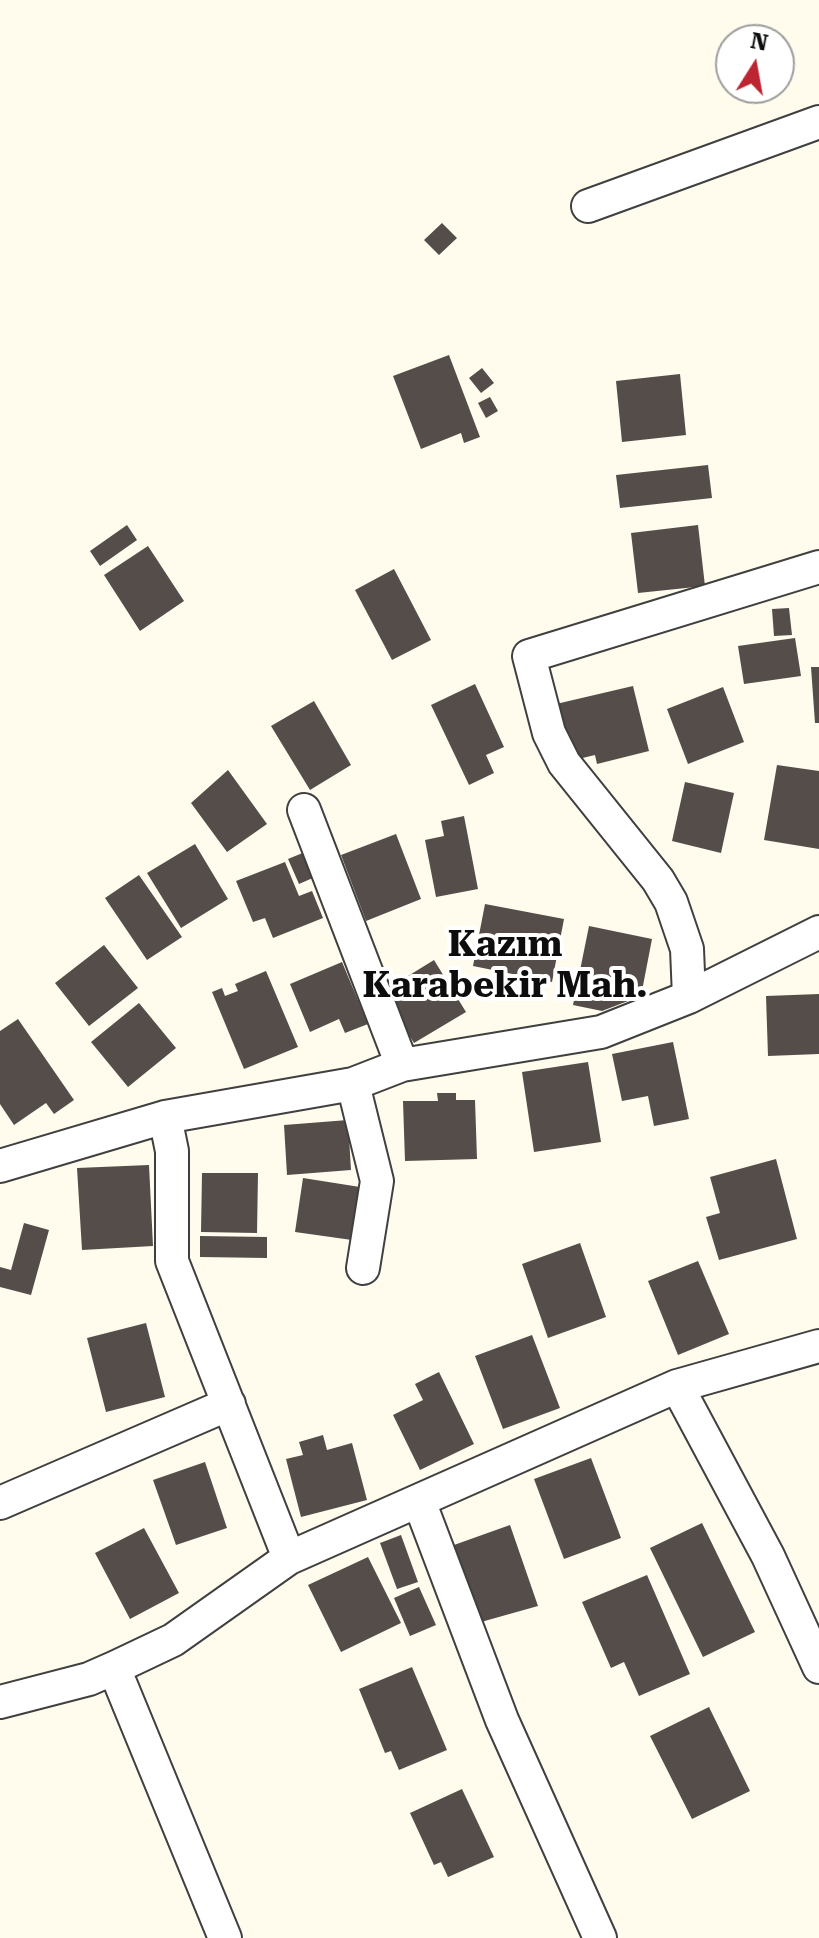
<!DOCTYPE html>
<meta charset="utf-8">
<style>
body{margin:0}
#map{position:relative;width:819px;height:1938px;overflow:hidden;background:#fffbed;font-family:"Roboto Serif",serif}
canvas{display:block}
.north{position:absolute;left:715px;top:24px;width:80px;height:80px;box-sizing:border-box;background:#fff;border:2px solid #9e9e9e;border-radius:50%;rotate:11deg;font-size:22px;font-weight:700;line-height:32px;text-align:center;color:#0d0d0d}
.north::after{content:'';display:block;margin:auto;width:28px;height:36px;background:#bd2533;clip-path:polygon(50% 0,100% 100%,50% 72%,0 100%)}
</style>
<div id="map">
<canvas width="819" height="1938"></canvas>
<div class="north">N</div>
</div>
<script>
const c = document.querySelector('canvas').getContext('2d');
c.lineJoin = 'round';
function fillPath(path, color) {
  c.fillStyle = color;
  c.fill(path, 'evenodd');
}
function toPath(rows) {
  const path = new Path2D();
  for (const r of rows) {
    path.moveTo(r[0], r[1]);
    for (let i = 2; i < r.length; i += 2) path.lineTo(r[i], r[i + 1]);
  }
  return path;
}
function strokePath(path, color, width, dash) {
  c.strokeStyle = color;
  c.lineWidth = width;
  c.lineCap = dash ? 'butt' : 'round';
  c.setLineDash(dash || []);
  c.stroke(path);
}
function write(font, color, halo, rows, align = 'center') {
  c.font = font + ' "Roboto Serif",serif';
  c.lineWidth = 8;
  c.setLineDash([]);
  c.textBaseline = 'middle';
  c.strokeStyle = halo;
  c.fillStyle = color;
  for (const [text, x, y, turn = 0] of rows) {
    c.save();
    c.translate(x, y);
    c.rotate((+turn || 0) * Math.PI / 180);
    c.textAlign = isNaN(turn) ? turn : align;
    if (halo) c.strokeText(text, 0, 0);
    c.fillText(text, 0, 0);
    c.restore();
  }
}
fillPath(toPath([
 [442,223,457,238,439,255,424,240],
 [449,355,480,437,464,443,461,433,421,449,393,376],
 [482,368,494,383,481,393,469,378],
 [680,374,686,435,622,442,616,381],
 [490,397,498,411,486,418,478,403],
 [708,465,712,498,620,508,616,475],
 [127,525,137,540,100,566,90,551],
 [698,525,705,586,638,593,631,533],
 [148,546,184,601,140,631,104,575],
 [394,569,431,640,392,660,355,590],
 [789,608,792,635,774,636,772,609],
 [795,638,801,676,744,684,738,646],
 [811,667,819,667,819,723,815,723],
 [475,684,504,747,486,755,494,773,469,785,431,705],
 [633,686,649,751,597,764,595,755,570,761,556,704],
 [723,687,744,742,688,764,667,709],
 [314,701,351,765,310,790,271,726],
 [777,765,819,771,819,849,764,840],
 [228,770,267,824,227,852,191,803],
 [685,782,734,793,721,853,672,841],
 [464,816,478,889,436,897,425,840,444,836,441,821],
 [396,834,421,899,366,921,341,855],
 [195,844,228,899,181,928,147,873],
 [305,852,315,877,299,884,288,859],
 [285,862,299,896,312,891,323,918,273,938,265,918,253,922,236,881],
 [139,875,182,937,147,960,105,898],
 [485,904,564,919,552,982,473,966],
 [589,926,652,939,641,996,602,1011,573,1005],
 [104,945,138,988,89,1026,55,983],
 [434,960,466,1012,414,1043,382,992],
 [342,962,368,1024,345,1033,339,1019,310,1032,290,984],
 [266,971,298,1047,244,1069,212,992,222,988,225,996,238,991,235,984],
 [819,994,819,1054,768,1056,766,996],
 [139,1003,176,1048,128,1087,91,1042],
 [18,1019,74,1100,54,1114,46,1103,14,1125,0,1104,0,1031],
 [673,1042,689,1119,654,1126,648,1096,622,1101,612,1054],
 [588,1062,601,1142,534,1152,522,1072],
 [437,1093,456,1093,456,1100,475,1100,477,1159,405,1161,403,1101,438,1101],
 [348,1120,351,1170,287,1175,284,1125],
 [776,1159,797,1239,719,1260,706,1217,720,1213,710,1177],
 [149,1165,153,1246,82,1250,77,1168],
 [202,1173,258,1173,257,1233,201,1232],
 [303,1178,360,1187,352,1240,295,1232],
 [24,1223,49,1230,31,1295,0,1287,0,1267,11,1270],
 [200,1236,267,1237,267,1258,200,1257],
 [580,1243,606,1317,548,1338,522,1264],
 [698,1261,729,1334,678,1355,648,1281],
 [146,1323,165,1397,106,1412,87,1338],
 [532,1335,560,1408,503,1429,475,1356],
 [439,1372,474,1444,420,1470,393,1415,423,1400,415,1384],
 [323,1435,327,1450,352,1443,367,1500,301,1517,286,1459,303,1455,299,1442],
 [591,1458,621,1538,564,1559,534,1479],
 [205,1462,227,1528,176,1545,153,1480],
 [702,1523,755,1632,703,1657,650,1548],
 [510,1525,538,1606,481,1622,454,1545],
 [144,1528,179,1593,130,1619,95,1553],
 [401,1535,418,1582,397,1589,380,1543],
 [368,1557,401,1623,341,1652,308,1585],
 [647,1575,690,1674,639,1696,624,1662,611,1668,582,1602],
 [419,1587,436,1625,410,1636,394,1598],
 [412,1667,447,1750,399,1770,391,1751,385,1753,359,1689],
 [709,1707,750,1791,692,1819,650,1736],
 [462,1789,494,1857,448,1877,441,1862,434,1865,410,1813]
]), '#554d49');
const minor = toPath([
 [588,206,819,122],
 [304,810,402,1065],
 [689,997,687,949,671,902,658,880,564,763,549,733,529,656,819,567],
 [353,1084,377,1181,363,1268],
 [165,1117,172,1151,172,1261,289,1558],
 [0,1166,165,1117,353,1084,402,1065,601,1032,689,997,819,932],
 [677,1386,768,1556,819,1667],
 [419,1501,502,1720,600,1938],
 [0,1503,229,1404],
 [114,1668,225,1938],
 [0,1702,89,1679,114,1668,173,1640,289,1558,677,1386,819,1346]
]);
strokePath(minor, '#404040', 36);
strokePath(minor, '#fff', 32);
write('bold 36px', '#0d0d0d', '#fff', [
 ["Kazım",505,945],
 ["Karabekir Mah.",505,986]
]);
</script>
